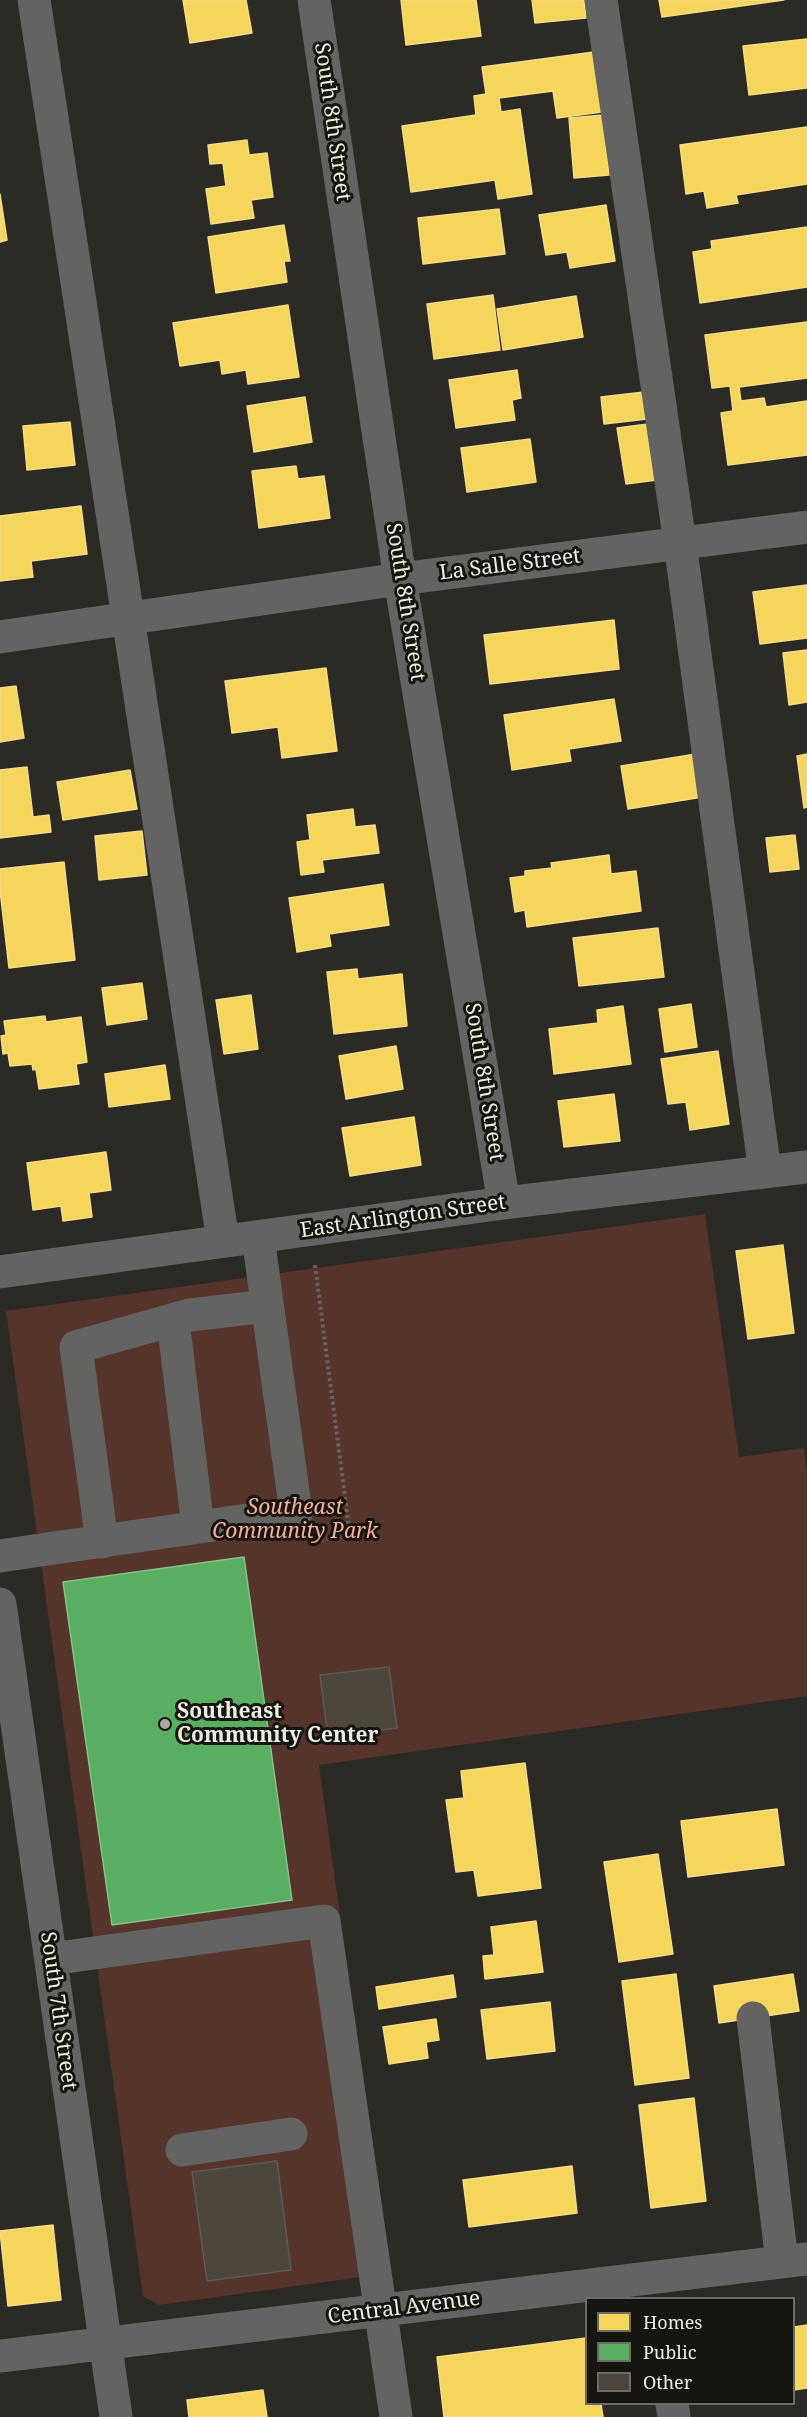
<!DOCTYPE html>
<style>
body{margin:0}
#map{position:relative;width:807px;height:2417px;overflow:hidden;background:#2c2a24;font-family:"Noto Serif",serif}
canvas{display:block}
.legend{position:absolute;left:585px;top:2297px;width:210px;height:108px;box-sizing:border-box;background:#16150f;border:2px solid #6c6b64;margin:0;padding:8px 10px;list-style:none;font-size:18px;color:#eeede4}
.legend li{display:flex;align-items:center;gap:12px;height:30px}
.legend b{width:30px;border:2px solid #6c6b64}
</style>
<div id="map">
<canvas width="807" height="2417"></canvas>
<ul class="legend">
<li><b style="height:16px;background:#f6d55c"></b>Homes</li>
<li><b style="height:16px;background:#5aae61"></b>Public</li>
<li><b style="height:16px;background:#4c453c"></b>Other</li>
</ul>
</div>
<script>
const c = document.querySelector('canvas').getContext('2d');
c.lineJoin = 'round';
function fillPath(path, color) {
  c.fillStyle = color;
  c.fill(path, 'evenodd');
}
function toPath(rows) {
  const path = new Path2D();
  for (const r of rows) {
    path.moveTo(r[0], r[1]);
    for (let i = 2; i < r.length; i += 2) path.lineTo(r[i], r[i + 1]);
  }
  return path;
}
function strokePath(path, color, width, dash) {
  c.strokeStyle = color;
  c.lineWidth = width;
  c.lineCap = dash ? 'butt' : 'round';
  c.setLineDash(dash || []);
  c.stroke(path);
}
function write(font, color, halo, rows, align = 'center') {
  c.font = font + ' "Noto Serif",serif';
  c.lineWidth = 6;
  c.setLineDash([]);
  c.textBaseline = 'middle';
  c.strokeStyle = halo;
  c.fillStyle = color;
  for (const [text, x, y, turn = 0] of rows) {
    c.save();
    c.translate(x, y);
    c.rotate((+turn || 0) * Math.PI / 180);
    c.textAlign = isNaN(turn) ? turn : align;
    if (halo) c.strokeText(text, 0, 0);
    c.fillText(text, 0, 0);
    c.restore();
  }
}
fillPath(toPath([
 [705,1214,739,1457,804,1448,807,1471,807,1696,319,1765,390,2273,159,2305,143,2296,6,1311]
]), '#56332b');
const homes = toPath([
 [183,0,246,0,252,33,190,43,183,0],
 [401,0,476,0,481,36,406,45,401,0],
 [532,0,584,0,586,18,535,23,532,0],
 [659,0,784,0,662,17,659,0],
 [807,39,807,88,749,95,743,46,807,39],
 [594,52,602,112,557,118,553,91,499,98,501,112,520,109,532,194,498,199,495,180,411,192,402,126,476,115,474,96,486,94,482,67,594,52],
 [603,115,609,175,574,178,569,118,603,115],
 [807,127,807,184,736,195,738,203,707,208,704,191,686,194,680,145,807,127],
 [247,140,249,155,267,153,273,197,251,200,254,218,211,224,206,189,226,186,223,163,210,164,208,145,247,140],
 [0,194,7,240,0,242,0,194],
 [606,205,615,261,570,268,567,252,546,255,539,215,606,205],
 [499,209,505,254,423,264,418,218,499,209],
 [284,225,290,261,284,261,287,282,216,293,208,237,284,225],
 [807,227,807,287,700,303,693,252,712,249,711,241,807,227],
 [493,295,500,350,434,359,427,304,493,295],
 [576,296,583,337,503,350,497,309,576,296],
 [288,305,299,377,248,384,246,370,222,374,220,360,180,366,173,323,288,305],
 [807,322,807,378,739,387,741,401,764,398,766,407,807,401,807,455,728,465,721,413,733,411,730,386,712,388,705,335,807,322],
 [517,370,521,398,512,400,515,420,456,428,449,380,517,370],
 [644,392,647,419,604,424,601,397,644,392],
 [305,397,312,442,254,452,247,406,305,397],
 [70,422,75,465,27,470,23,426,70,422],
 [648,424,657,480,626,484,617,428,648,424],
 [530,439,536,482,467,492,461,448,530,439],
 [296,466,298,479,324,476,330,518,259,528,252,471,296,466],
 [81,506,87,554,31,561,33,577,0,581,0,516,81,506],
 [807,585,807,638,760,644,753,592,807,585],
 [614,620,619,669,490,684,484,635,614,620],
 [807,650,807,702,789,705,783,653,807,650],
 [326,668,337,751,282,758,278,727,232,733,225,681,326,668],
 [16,686,24,738,0,742,0,688,16,686],
 [614,699,621,741,569,749,571,761,512,770,504,715,614,699],
 [696,754,703,797,628,809,621,766,696,754],
 [807,754,807,807,804,808,797,756,807,754],
 [27,767,33,817,49,815,51,832,0,838,0,770,27,767],
 [130,770,137,809,63,820,57,782,130,770],
 [353,809,355,827,375,825,379,853,322,860,324,872,301,875,297,842,310,840,307,815,353,809],
 [142,831,147,875,99,880,95,836,142,831],
 [795,835,799,869,770,872,766,838,795,835],
 [609,855,611,874,636,871,641,911,527,927,525,910,515,912,510,878,525,876,525,871,552,868,551,863,609,855],
 [64,862,75,960,9,968,0,890,0,869,64,862],
 [383,884,389,925,329,934,331,946,297,952,289,898,383,884],
 [658,928,664,977,579,986,573,938,658,928],
 [357,969,358,979,402,974,407,1026,334,1034,327,972,357,969],
 [142,983,147,1019,107,1025,102,988,142,983],
 [251,995,258,1049,224,1054,216,1000,251,995],
 [691,1004,697,1047,665,1052,659,1009,691,1004],
 [623,1006,631,1064,554,1074,549,1029,598,1023,597,1010,623,1006],
 [45,1016,46,1022,81,1017,87,1062,76,1064,79,1084,39,1089,36,1069,33,1070,32,1064,10,1066,8,1053,3,1054,1,1036,6,1035,4,1021,45,1016],
 [396,1046,403,1089,346,1099,339,1056,396,1046],
 [718,1051,729,1124,690,1130,686,1102,668,1104,661,1059,718,1051],
 [165,1065,170,1099,109,1107,105,1074,165,1065],
 [614,1094,620,1141,564,1147,558,1101,614,1094],
 [414,1117,421,1165,350,1176,342,1128,414,1117],
 [106,1152,111,1190,89,1193,92,1217,63,1221,61,1206,33,1210,27,1163,106,1152],
 [783,1245,794,1333,748,1339,736,1251,783,1245],
 [525,1763,541,1888,478,1896,474,1870,456,1872,446,1800,464,1798,461,1771,525,1763],
 [777,1809,784,1865,688,1877,681,1821,777,1809],
 [658,1854,673,1954,619,1962,604,1862,658,1854],
 [536,1921,543,1972,485,1979,483,1956,494,1955,491,1927,536,1921],
 [676,1974,689,2078,635,2085,622,1981,676,1974],
 [793,1974,799,2011,719,2023,714,1986,793,1974],
 [453,1975,456,1997,379,2009,376,1987,453,1975],
 [550,2002,555,2051,487,2059,481,2010,550,2002],
 [436,2019,439,2040,426,2042,428,2058,389,2064,383,2027,436,2019],
 [694,2098,706,2201,651,2208,639,2105,694,2098],
 [572,2166,577,2213,469,2227,463,2180,572,2166],
 [53,2225,61,2300,8,2306,0,2231,53,2225],
 [807,2325,807,2388,794,2390,794,2327,807,2325],
 [586,2338,586,2404,601,2404,603,2417,444,2417,437,2357,586,2338],
 [263,2390,267,2417,189,2417,187,2400,263,2390]
]);
fillPath(homes, '#f6d55c');
strokePath(homes, '#f4dc85', 1.5);
const public = toPath([
 [244,1557,292,1900,112,1925,63,1582,244,1557]
]);
fillPath(public, '#5aae61');
strokePath(public, '#86c188', 1.5);
const building = toPath([
 [389,1667,397,1728,328,1737,320,1675,389,1667],
 [277,2161,291,2270,207,2281,192,2172,277,2161]
]);
fillPath(building, '#4c453c');
strokePath(building, '#5c5954', 1.5);
strokePath(toPath([
 [315,1265,350,1536,319,1540]
]), '#636360', 4, [3, 3]);
strokePath(toPath([
 [34,0,223,1241],
 [314,0,400,579,504,1203],
 [601,0,680,543,765,1172],
 [0,637,400,579,807,527],
 [0,1272,504,1203,807,1167],
 [173,1320,198,1527],
 [102,1542,76,1347,190,1315,267,1306],
 [0,1556,296,1513,258,1237],
 [0,1604,116,2417],
 [51,1959,324,1921,396,2417],
 [753,2018,782,2262],
 [182,2150,291,2134],
 [0,2356,807,2259],
 [672,2404,674,2417]
]), '#636461', 33);
for (const [x, y, r, color] of [
 [165,1724,6,"#aaa9a1"]
]) {
  const dot = new Path2D();
  dot.arc(x, y, r, 0, 2 * Math.PI);
  c.fillStyle = color;
  c.fill(dot);
  strokePath(dot, '#16150f', 2);
}
write('21px', '#eeede4', '#16150f', [
 ["South 8th Street",332,122,82],
 ["La Salle Street",510,565,-7],
 ["South 8th Street",405,602,81],
 ["South 8th Street",484,1082,81],
 ["East Arlington Street",403,1217,-8],
 ["South 7th Street",58,2011,82],
 ["Central Avenue",404,2308,-7]
]);
write('italic 21px', '#f9ae9d', '#16150f', [
 ["Southeast",295,1508],
 ["Community Park",295,1532]
]);
write('bold 21px', '#eeede4', '#16150f', [
 ["Southeast",177,1712],
 ["Community Center",177,1736]
], 'left');
</script>
